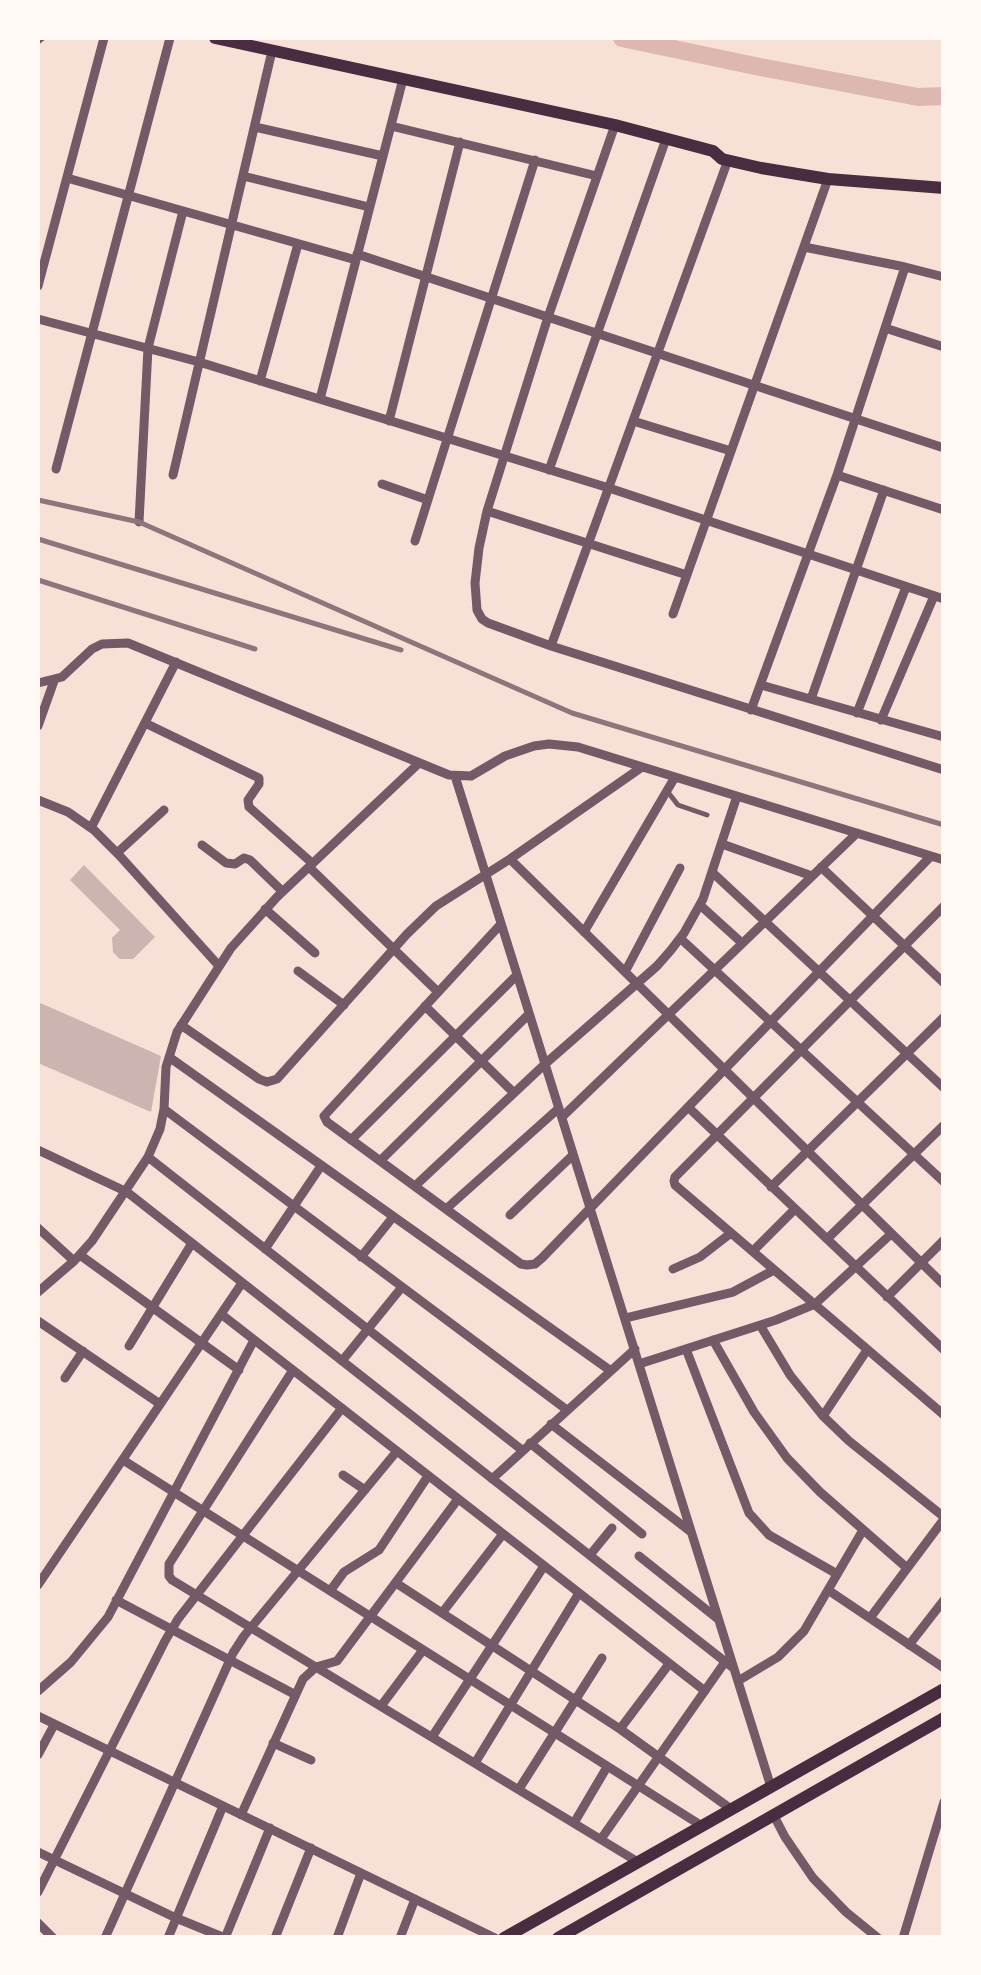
<!DOCTYPE html>
<style>
body{margin:0}
#map{position:relative;width:981px;height:1975px;overflow:hidden;background:#f7e1d7;font-family:Figtree,sans-serif}
canvas{display:block}
.frame{position:absolute;inset:0;border:40px solid #fffaf5;pointer-events:none}
</style>
<div id="map">
<canvas width="981" height="1975"></canvas>
<div class="frame"></div>
</div>
<script>
const c = document.querySelector('canvas').getContext('2d');
c.lineJoin = 'round';
function toPath(rows) {
  const path = new Path2D();
  for (const r of rows) {
    path.moveTo(r[0], r[1]);
    for (let i = 2; i < r.length; i += 2) path.lineTo(r[i], r[i + 1]);
  }
  return path;
}
function strokePath(path, color, width, dash) {
  c.strokeStyle = color;
  c.lineWidth = width;
  c.lineCap = dash ? 'butt' : 'round';
  c.setLineDash(dash || []);
  c.stroke(path);
}
function fillPath(path, color) {
  c.fillStyle = color;
  c.fill(path, 'evenodd');
}
strokePath(toPath([
 [622,38,755,66,918,97,944,96]
]), '#dcb8b0', 18);
fillPath(toPath([
 [84,865,155,937,133,959,120,959,113,952,112,938,120,930,70,880],
 [38,1002,161,1056,151,1112,38,1063]
]), '#ccb4b1');
strokePath(toPath([
 [38,42,43,38],
 [667,791,678,805,707,815]
]), '#755966', 5);
strokePath(toPath([
 [615,125,548,317,487,511,479,548,475,583,477,610,482,619,488,623,551,646,944,770],
 [391,126,597,176],
 [255,127,383,156],
 [243,176,369,207],
 [67,178,356,260],
 [804,247,905,267,944,277],
 [357,254,944,448],
 [38,286,104,38],
 [38,319,199,362,609,488,944,599],
 [885,328,944,347],
 [260,381,298,244],
 [320,399,403,79],
 [389,421,460,142],
 [633,421,731,451],
 [56,469,170,38],
 [549,470,666,139],
 [173,475,272,51],
 [837,475,944,510],
 [382,484,428,500],
 [487,511,687,575],
 [139,522,148,348,183,211],
 [415,541,535,160],
 [673,614,828,179],
 [551,646,728,160],
 [38,683,62,677,92,649,102,644,128,643,449,775,471,776,505,756,534,746,549,744,578,747,944,860],
 [761,685,944,737],
 [811,699,884,490],
 [751,710,837,475,905,267],
 [857,713,906,587],
 [881,720,934,596],
 [145,723,259,778,259,784,248,800,249,807,312,863],
 [38,726,54,681],
 [455,776,771,1787],
 [38,800,68,812,94,830,119,855,219,966],
 [91,828,176,662],
 [722,844,812,876],
 [202,845,226,863,235,864,244,858,250,860,282,891],
 [117,853,164,810],
 [510,859,944,1285],
 [309,867,438,992],
 [821,867,944,983],
 [713,873,944,1088],
 [700,905,742,943],
 [944,906,675,1177,674,1181,675,1185,944,1415],
 [265,909,315,953],
 [501,924,324,1116,327,1122,521,1264,527,1265,535,1264,542,1258,931,856],
 [584,932,675,777],
 [680,938,944,1182],
 [298,971,344,1005],
 [625,972,680,868],
 [425,1006,514,1093],
 [181,1025,259,1079,267,1082,277,1079,407,934,436,906,510,859,642,767],
 [169,1057,611,1371],
 [688,1107,944,1350],
 [164,1109,567,1410],
 [562,1117,857,833],
 [351,1140,517,975],
 [38,1150,127,1192,732,1667],
 [148,1157,522,1450],
 [380,1161,529,1014],
 [415,1186,545,1064,657,966,671,950,684,933,703,899,737,796],
 [771,1187,944,1017],
 [446,1209,559,1108],
 [510,1215,573,1155],
 [38,1228,74,1261],
 [827,1239,944,1125],
 [265,1249,321,1166],
 [753,1251,795,1209],
 [80,1255,239,1370],
 [361,1257,393,1217],
 [673,1269,700,1257,731,1233],
 [38,1292,74,1261,92,1241,148,1157,160,1129,164,1109,166,1067,177,1032,231,948,277,897,418,764],
 [887,1297,944,1240],
 [221,1314,705,1691],
 [625,1318,733,1292,774,1270],
 [38,1321,160,1404],
 [760,1325,790,1375,823,1416,849,1441,944,1517],
 [713,1340,754,1412,787,1458,820,1492,907,1568],
 [129,1346,192,1243],
 [686,1349,749,1513,769,1535,837,1574],
 [342,1361,402,1287],
 [639,1364,776,1320,815,1304,891,1234],
 [293,1370,169,1564,169,1576,172,1580,638,1862],
 [65,1378,83,1351],
 [823,1416,867,1350],
 [551,1424,691,1532],
 [530,1443,642,1534],
 [123,1460,702,1826],
 [343,1475,365,1490],
 [492,1479,635,1349],
 [590,1555,612,1528],
 [639,1556,718,1619],
 [396,1583,620,1729,731,1809],
 [38,1585,242,1283],
 [828,1590,944,1668],
 [330,1591,344,1572,379,1550,428,1476],
 [116,1600,294,1694],
 [442,1613,503,1534],
 [870,1618,944,1519],
 [909,1645,944,1600],
 [738,1681,778,1657,804,1631,863,1530],
 [38,1691,71,1662,108,1617,254,1340],
 [381,1706,423,1650],
 [38,1716,495,1938],
 [620,1729,669,1664],
 [432,1737,544,1566],
 [273,1743,311,1760],
 [38,1755,54,1725],
 [475,1763,579,1593],
 [519,1789,602,1658],
 [773,1814,785,1837,813,1878,846,1912,878,1938],
 [241,1815,303,1679,316,1667,337,1661,458,1499],
 [574,1823,607,1767],
 [601,1839,725,1662],
 [38,1852,176,1918,225,1938,270,1828],
 [38,1892,165,1641,178,1619,342,1408],
 [38,1923,53,1938],
 [105,1938,233,1653,244,1636,397,1451],
 [168,1938,223,1806],
 [275,1938,311,1848],
 [337,1938,361,1873],
 [400,1938,415,1899],
 [903,1938,944,1802]
]), '#755966', 9);
strokePath(toPath([
 [215,38,615,125,713,151,722,159,761,168,828,179,944,188],
 [504,1938,944,1689],
 [558,1938,944,1718]
]), '#4a2c40', 12);
strokePath(toPath([
 [38,500,139,522,572,713,944,825],
 [38,539,401,650],
 [38,580,255,649]
]), '#8f747c', 5);
</script>
